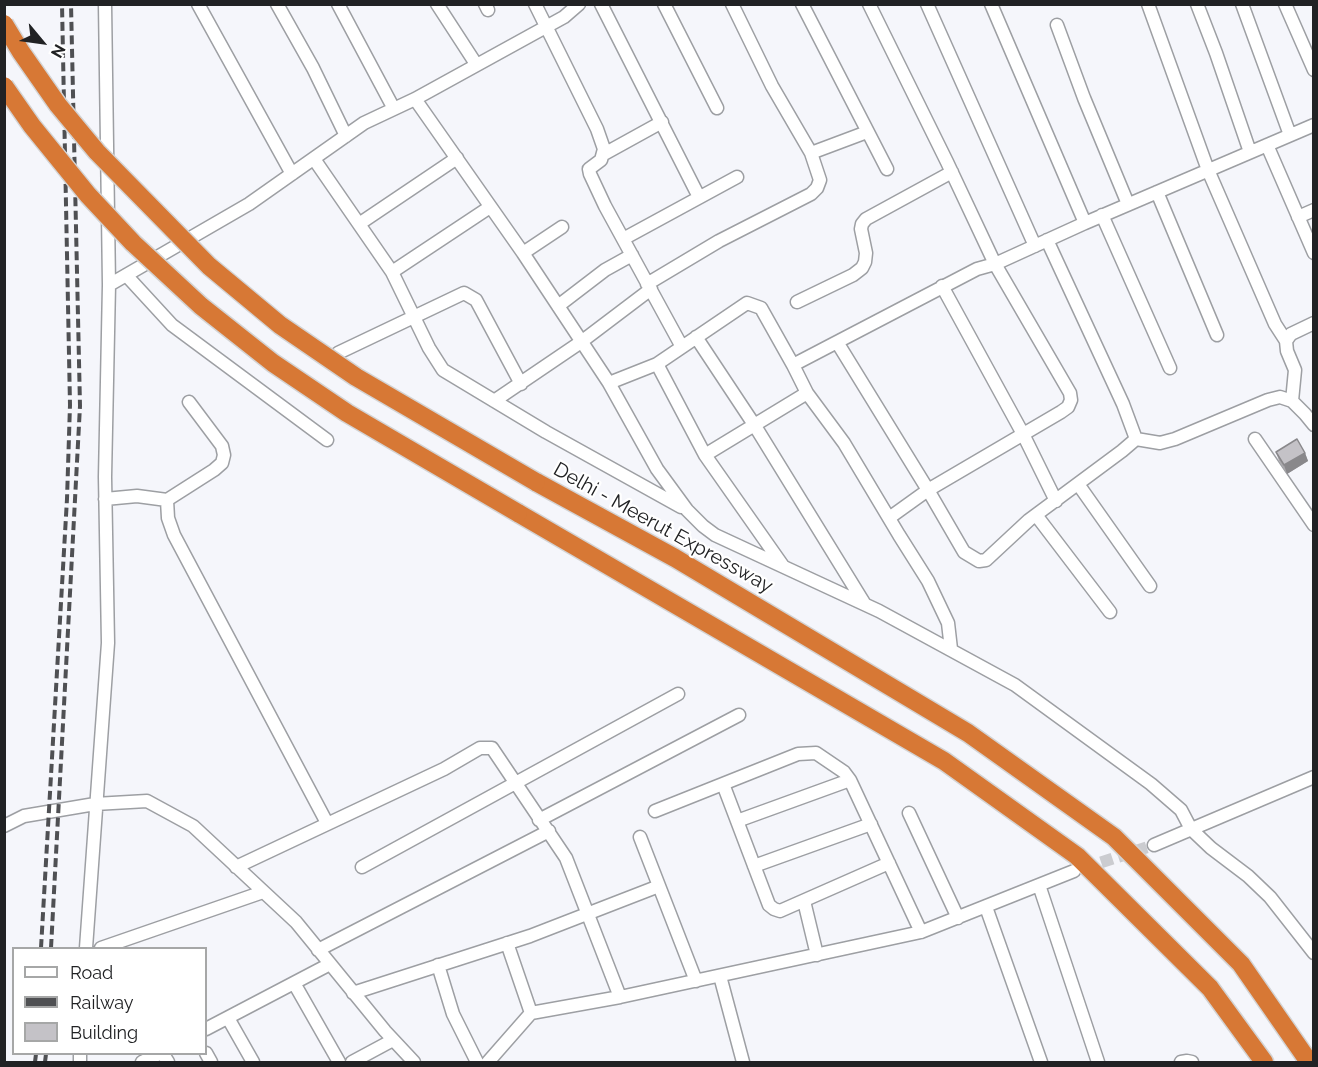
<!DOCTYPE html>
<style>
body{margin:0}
#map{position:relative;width:1318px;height:1067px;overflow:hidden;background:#f5f6fb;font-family:Raleway,sans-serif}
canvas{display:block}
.frame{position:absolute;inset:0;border:6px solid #212224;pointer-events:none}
.legend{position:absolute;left:12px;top:947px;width:195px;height:108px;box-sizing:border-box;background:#fff;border:2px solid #a6a7a7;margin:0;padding:8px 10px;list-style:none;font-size:18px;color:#212224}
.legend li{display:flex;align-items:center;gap:12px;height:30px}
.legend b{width:30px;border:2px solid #a6a7a7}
.north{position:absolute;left:12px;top:12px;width:60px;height:60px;-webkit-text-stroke:4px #fff;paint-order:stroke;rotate:119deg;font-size:16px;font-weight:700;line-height:24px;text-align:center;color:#212224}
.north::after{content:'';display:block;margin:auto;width:21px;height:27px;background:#212224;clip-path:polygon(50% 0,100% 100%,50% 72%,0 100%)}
</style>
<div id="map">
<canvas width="1318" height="1067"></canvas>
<div class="frame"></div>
<ul class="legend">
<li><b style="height:8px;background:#fff"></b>Road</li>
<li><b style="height:8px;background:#4f5053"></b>Railway</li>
<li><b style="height:16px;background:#c4c2c7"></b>Building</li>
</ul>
<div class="north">N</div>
</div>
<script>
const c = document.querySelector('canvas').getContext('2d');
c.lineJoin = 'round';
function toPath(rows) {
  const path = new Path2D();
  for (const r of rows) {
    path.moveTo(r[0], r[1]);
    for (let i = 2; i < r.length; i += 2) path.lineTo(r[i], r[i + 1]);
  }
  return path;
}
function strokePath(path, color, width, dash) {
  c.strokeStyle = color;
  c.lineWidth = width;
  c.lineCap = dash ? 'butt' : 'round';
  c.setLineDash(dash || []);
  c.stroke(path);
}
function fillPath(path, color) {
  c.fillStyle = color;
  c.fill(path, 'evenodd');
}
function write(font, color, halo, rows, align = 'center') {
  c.font = font + ' Raleway,sans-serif';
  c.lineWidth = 4.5;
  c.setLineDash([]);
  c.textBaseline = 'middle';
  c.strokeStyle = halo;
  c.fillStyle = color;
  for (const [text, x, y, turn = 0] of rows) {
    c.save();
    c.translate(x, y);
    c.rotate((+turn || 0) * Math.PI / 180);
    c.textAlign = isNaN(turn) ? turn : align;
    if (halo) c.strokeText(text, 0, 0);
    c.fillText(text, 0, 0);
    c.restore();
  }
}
strokePath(toPath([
 [1084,868,1154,845]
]), '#cbccd0', 12, [12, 6]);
const minor = toPath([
 [198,4,292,174],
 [277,4,313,68,346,136],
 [338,4,394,109],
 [437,4,476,64],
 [485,4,488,10],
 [535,4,597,129,604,149,601,160,589,169,590,174,605,206,682,347],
 [601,4,699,197],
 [664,4,717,108],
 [802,4,887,169],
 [869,4,947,162,995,264,1070,393,1071,400,1068,407,1061,412,928,490,889,518],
 [927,4,1035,246],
 [991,4,1085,223],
 [1148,4,1208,170,1275,324,1286,341],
 [1197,4,1216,53,1250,152],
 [1242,4,1290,135],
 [1285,4,1314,70],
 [1057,25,1084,98,1128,204],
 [415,99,523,253,609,383,657,364,747,303,761,308,793,365,977,269,995,264,1085,223,1314,125],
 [1267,145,1314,253],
 [811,153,867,132],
 [604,154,662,122],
 [314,159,392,272,429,348,443,370,546,432,681,507],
 [1157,192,1217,335],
 [1102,215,1170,368],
 [1298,217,1314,210],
 [359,224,457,158],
 [623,239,737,177],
 [523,253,562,227],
 [392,272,490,207],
 [126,275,172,325,327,440],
 [647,284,719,241,811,194,817,188,820,180,811,153,772,86,732,4],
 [109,285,249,204,364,123,415,99,564,17,579,4],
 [942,286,1023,434,1056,501],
 [797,302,853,275,862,268,865,262,866,253,861,229,862,224,866,219,952,172],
 [558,306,605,270,632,255],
 [696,337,755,426,864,603],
 [837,342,928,490,964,552,979,561,986,560,1029,520,1122,451,1136,439,1123,404,1047,240],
 [338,353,464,293,476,300,521,384],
 [657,364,705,455,783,566],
 [793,365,807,393,844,443,899,535,928,581,948,623,951,649],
 [609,383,657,469,687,510,703,526,715,535,879,611,1015,685,1151,784,1181,810,1191,829,1211,848,1248,876,1270,897,1314,953],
 [494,401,581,342,651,289],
 [1292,401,1295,370,1287,351,1286,341,1291,334,1314,323],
 [1136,439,1160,443,1175,439,1268,400,1280,397,1292,401,1305,414,1314,425],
 [1255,439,1314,525],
 [705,455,807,393],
 [1078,484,1150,586],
 [105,499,137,496,167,500,214,470,222,463,224,455,222,446,189,402],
 [167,500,168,518,174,535,327,823],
 [1036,515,1110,612],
 [723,784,769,905,774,909,780,911,889,863],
 [655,811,798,754,816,753,844,772,850,780,921,932],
 [909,813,958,918],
 [539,820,739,715],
 [737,821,850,780],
 [4,826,24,816,95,804,147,801,193,826,296,922,385,1031,414,1062],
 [640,837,696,981],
 [1154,845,1314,777],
 [754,866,871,824],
 [236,867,444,769,480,748,492,748,566,858,620,997],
 [362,867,678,694],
 [1039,885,1098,1062],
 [804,901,817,955],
 [986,907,1041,1062],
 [507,943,531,1013],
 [86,948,108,643,105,477,109,285,105,4],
 [101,948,263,892],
 [318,950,549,831],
 [438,965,453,1014,477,1062],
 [720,976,743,1062],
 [294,983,339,1062],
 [353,993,530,936,659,886],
 [228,1018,253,1062],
 [206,1029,330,964],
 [206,1053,211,1062],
 [163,1054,168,1062],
 [80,1062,80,1054],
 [142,1062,159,1054],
 [352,1062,393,1040],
 [488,1062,531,1013,620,997,921,932,1074,871],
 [1181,1062,1187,1061,1192,1062]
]);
const highway = toPath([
 [536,482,675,558,968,733,1114,837,1241,964,1309,1062],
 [518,513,944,761,1077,856,1210,988,1264,1062]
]);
strokePath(minor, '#9d9fa3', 15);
strokePath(highway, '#d3d3d3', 21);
strokePath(minor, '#fff', 12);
strokePath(highway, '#d77835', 18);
strokePath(toPath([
 [41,948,67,499,70,405,62,4],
 [51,948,80,406,71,4],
 [35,1062,36,1054],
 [45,1062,46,1054]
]), '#4f5053', 4, [9, 4.5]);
const highwayBridge = toPath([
 [4,24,21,52,58,105,97,152,209,266,280,325,356,377,536,482],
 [4,86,32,126,88,195,133,243,201,306,273,363,347,413,518,513]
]);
strokePath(highwayBridge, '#d3d3d3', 21, []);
strokePath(highwayBridge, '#d77835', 18);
fillPath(toPath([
 [1276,452,1305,453,1308,461,1287,474,1279,461]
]), '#a9a7ab');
fillPath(toPath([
 [1305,453,1308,461,1287,474,1284,465]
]), '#89888b');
const building = toPath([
 [1297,439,1305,453,1284,465,1276,452,1297,439]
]);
fillPath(building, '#c4c2c7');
strokePath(building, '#89888b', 1.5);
write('20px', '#212224', '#fff', [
 ["Delhi - Meerut Expressway",663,528,29]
]);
</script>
